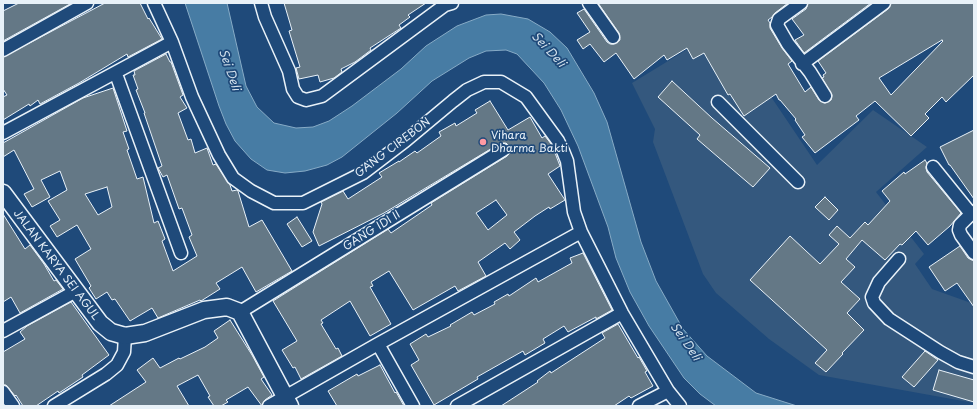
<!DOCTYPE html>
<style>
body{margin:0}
#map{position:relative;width:977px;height:409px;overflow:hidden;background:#1f4a7a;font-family:"Playpen Sans",sans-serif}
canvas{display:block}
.frame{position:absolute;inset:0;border:4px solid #e8f1f8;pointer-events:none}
</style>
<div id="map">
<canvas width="977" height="409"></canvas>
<div class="frame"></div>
</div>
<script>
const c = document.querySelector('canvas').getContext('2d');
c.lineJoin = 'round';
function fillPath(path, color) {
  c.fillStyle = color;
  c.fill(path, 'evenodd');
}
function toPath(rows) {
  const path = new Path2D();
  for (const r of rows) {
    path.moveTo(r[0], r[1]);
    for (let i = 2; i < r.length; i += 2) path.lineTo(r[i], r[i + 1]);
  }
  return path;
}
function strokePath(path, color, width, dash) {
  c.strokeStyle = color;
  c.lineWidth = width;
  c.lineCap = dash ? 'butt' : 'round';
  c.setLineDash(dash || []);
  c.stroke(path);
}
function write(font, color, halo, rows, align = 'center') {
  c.font = font + ' "Playpen Sans",sans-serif';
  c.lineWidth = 3.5;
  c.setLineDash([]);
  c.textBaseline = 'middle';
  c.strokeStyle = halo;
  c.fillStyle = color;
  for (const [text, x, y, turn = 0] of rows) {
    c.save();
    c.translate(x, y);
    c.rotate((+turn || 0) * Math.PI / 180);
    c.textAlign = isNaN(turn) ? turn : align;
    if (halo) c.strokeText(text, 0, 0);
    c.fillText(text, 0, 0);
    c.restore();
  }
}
fillPath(toPath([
 [724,27,817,165,873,110,927,147,876,192,924,254,915,264,932,289,974,304,974,403,819,375,769,339,716,293,703,274,653,142,655,129,632,83]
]), '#34587e');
const water = toPath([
 [185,3,227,3,246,86,257,107,274,123,296,128,313,127,329,121,352,106,401,69,426,46,457,26,486,15,501,14,528,19,550,32,567,48,594,93,607,122,641,242,656,281,683,329,707,356,756,393,797,406,716,406,700,394,684,378,649,326,630,292,616,258,608,227,578,146,561,110,544,83,517,54,506,50,486,51,469,58,432,81,397,113,342,157,327,165,305,171,285,173,267,170,251,159,235,141,226,124,219,106,185,3]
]);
fillPath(water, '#477ca4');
strokePath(water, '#87abc6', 1);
const building = toPath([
 [19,3,69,3,70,4,3,41,3,11,19,3],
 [105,3,140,3,148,19,149,18,162,39,128,57,127,54,79,83,40,104,38,100,30,106,29,104,3,120,3,97,7,95,3,89,3,57,105,3],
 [284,3,426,3,408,15,410,17,399,25,401,28,370,48,371,50,355,62,341,69,342,72,334,78,320,82,318,75,299,79,296,68,300,67,289,31,292,30,284,3],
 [598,3,788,3,775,13,772,17,768,20,770,23,770,28,782,48,792,61,788,64,805,92,811,87,819,100,825,103,831,100,832,95,822,78,824,77,823,75,826,73,818,61,888,9,891,3,974,3,974,75,946,102,942,97,925,114,929,118,911,136,875,101,856,116,859,120,815,153,802,137,805,135,795,120,796,119,780,100,779,100,776,94,744,116,730,94,728,95,704,53,693,59,687,48,667,60,664,55,634,79,616,53,604,62,590,44,583,49,577,40,590,32,577,13,584,9,607,42,610,44,614,44,620,40,619,33,598,3],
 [942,40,943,41,891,95,879,78,942,40],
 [808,3,871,3,804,53,795,40,804,35,792,19,806,9,808,3],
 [166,54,170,62,171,62,183,95,180,97,187,108,178,113,188,140,191,139,195,153,207,148,213,165,216,164,230,185,232,191,237,190,238,191,249,227,262,220,292,271,256,292,242,267,216,283,220,289,201,301,200,300,158,318,152,308,130,321,115,299,112,300,107,292,96,299,89,288,91,286,75,259,91,249,77,225,57,237,50,226,60,220,48,201,67,190,60,171,41,180,50,197,32,207,24,194,34,189,14,150,3,157,3,143,83,98,113,88,127,131,123,132,129,149,127,150,137,179,143,177,154,223,158,221,165,239,162,241,173,271,197,256,189,237,192,235,182,208,179,209,167,175,163,177,158,168,162,166,144,113,145,113,136,90,138,89,133,75,135,75,134,71,166,54],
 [107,187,112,207,98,215,85,194,107,187],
 [672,81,712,118,770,168,753,187,697,139,700,135,658,97,672,81],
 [490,101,508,130,530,117,542,138,545,136,552,145,560,166,548,174,565,200,550,209,549,207,535,216,514,232,520,240,510,249,505,243,478,262,486,276,458,291,455,286,413,310,389,271,371,282,373,286,370,287,391,324,370,336,350,301,321,320,323,323,321,324,336,349,338,348,342,356,301,379,295,367,293,368,282,350,297,341,273,301,388,229,391,233,432,205,431,203,507,156,510,153,510,149,509,146,506,143,499,144,384,213,319,246,313,232,322,204,321,202,343,191,348,199,382,177,379,173,399,161,399,162,415,151,417,153,441,136,439,132,455,123,456,126,477,113,475,110,490,101],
 [496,200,507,215,488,230,476,213,496,200],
 [974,130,974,199,950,165,949,165,940,147,974,130],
 [925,160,927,163,926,168,927,172,961,213,950,226,928,245,916,231,902,245,900,244,885,260,862,240,846,259,855,267,841,282,860,299,847,313,864,330,842,353,843,354,826,372,815,363,827,350,750,280,790,236,820,264,839,244,829,235,837,226,850,238,865,222,868,225,890,201,882,191,904,172,905,174,925,160],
 [825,197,838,210,829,220,815,207,825,197],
 [3,214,25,249,30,245,44,264,54,281,56,280,63,289,20,313,11,297,3,302,3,214],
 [297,217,312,241,302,247,287,224,297,217],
 [960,246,968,258,974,261,974,307,957,283,945,291,929,267,960,246],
 [583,253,612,310,596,319,596,317,568,332,564,326,543,339,545,343,525,355,523,351,477,377,478,379,434,405,411,365,419,360,410,344,426,334,428,337,451,326,450,325,472,312,474,315,495,304,494,302,508,294,509,296,536,278,538,282,572,263,570,258,583,253],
 [71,302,109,355,82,375,83,377,59,393,58,391,36,406,23,406,16,395,15,396,6,385,3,385,3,352,25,339,20,332,27,326,71,302],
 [230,320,252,355,264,377,261,379,272,395,265,400,262,406,248,387,226,400,228,402,221,406,214,406,208,397,210,396,198,375,177,386,189,406,109,406,146,382,137,370,153,358,160,368,179,358,180,359,205,347,218,338,214,331,230,320],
 [618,324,638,358,639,357,647,371,645,372,653,386,631,398,629,396,614,406,501,406,538,382,537,381,550,371,551,373,605,338,602,333,618,324],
 [925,351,938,360,914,387,902,377,925,351],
 [380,365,395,393,396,392,404,406,337,406,328,391,357,374,358,376,380,365],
 [939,370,974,380,974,402,933,390,939,370]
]);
fillPath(building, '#647886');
strokePath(building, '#e8f1f8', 1);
const minor = toPath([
 [154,3,172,42,192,97,219,155,233,178,251,191,274,203,303,203,363,173,405,141,453,101,467,90,484,82,501,82,526,97,558,141,563,151,567,161,574,212,581,232,622,313,668,391,680,406],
 [261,3,265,17,289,71,293,89,298,97,306,100,322,96,445,5,452,3],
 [589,3,613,37],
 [801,3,779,19,777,25,788,44,810,72,825,96],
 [3,50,87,3],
 [802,64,884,3],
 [116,74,181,253],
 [718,102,798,182],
 [3,133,172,42],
 [933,167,971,214,974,212],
 [971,214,960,225,959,230,961,235,974,253],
 [899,259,879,282,872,297,874,303,889,319,940,352,958,362,974,367],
 [240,312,503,150],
 [3,331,76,291],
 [378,344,413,406],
 [3,392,13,406],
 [54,406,106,374,117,365,124,352,125,336],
 [269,406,378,344,581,232],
 [457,406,622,313],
 [639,406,668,391]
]);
const major = toPath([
 [3,193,100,323,111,332,125,336,145,333,204,310,227,307,240,312,290,406]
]);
strokePath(minor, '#e8f1f8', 15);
strokePath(major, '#e8f1f8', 19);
strokePath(minor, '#1f4a7a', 12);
strokePath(major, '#1f4a7a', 16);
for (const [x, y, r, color] of [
 [483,142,4,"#ff9aa2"]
]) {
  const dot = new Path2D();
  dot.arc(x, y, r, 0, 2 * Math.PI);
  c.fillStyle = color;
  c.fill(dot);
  strokePath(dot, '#1f4a7a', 1.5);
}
write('11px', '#e8f1f8', '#1f4a7a', [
 ["Vihara",491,136],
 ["Dharma Bakti",491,149]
], 'left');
write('11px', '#e8f1f8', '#1f4a7a', [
 ["GANG CIREBON",393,148,-37],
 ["GANG IDI II",372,231,-32],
 ["JALAN KARYA SEI AGUL",56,265,53]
]);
write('italic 12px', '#d0dfeb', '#1f4a7a', [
 ["Sei Deli",548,50,47],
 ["Sei Deli",229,70,71],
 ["Sei Deli",685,342,55]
]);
</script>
